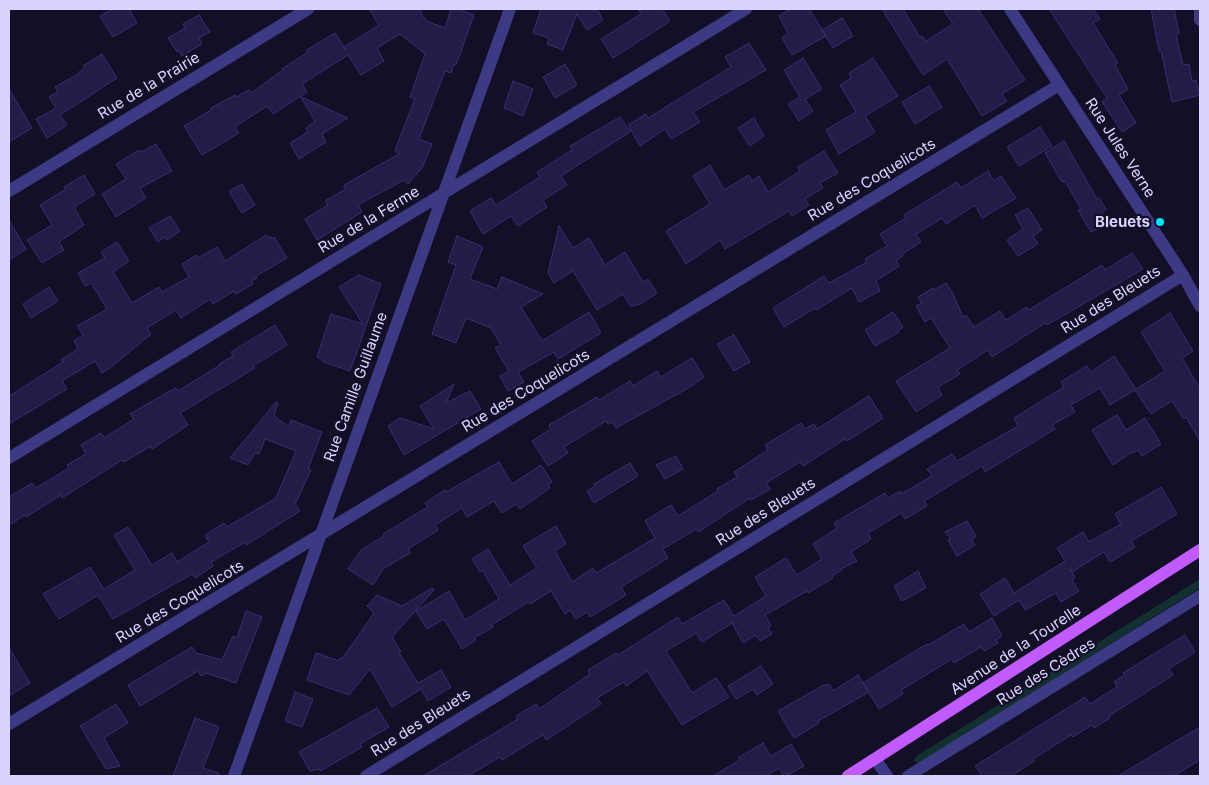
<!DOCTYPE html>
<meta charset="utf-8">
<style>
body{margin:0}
#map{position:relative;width:1209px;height:785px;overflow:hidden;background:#130f26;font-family:Inter,sans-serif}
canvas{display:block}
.frame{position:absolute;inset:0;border:10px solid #d9d4ff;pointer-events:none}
</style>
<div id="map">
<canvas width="1209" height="785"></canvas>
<div class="frame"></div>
</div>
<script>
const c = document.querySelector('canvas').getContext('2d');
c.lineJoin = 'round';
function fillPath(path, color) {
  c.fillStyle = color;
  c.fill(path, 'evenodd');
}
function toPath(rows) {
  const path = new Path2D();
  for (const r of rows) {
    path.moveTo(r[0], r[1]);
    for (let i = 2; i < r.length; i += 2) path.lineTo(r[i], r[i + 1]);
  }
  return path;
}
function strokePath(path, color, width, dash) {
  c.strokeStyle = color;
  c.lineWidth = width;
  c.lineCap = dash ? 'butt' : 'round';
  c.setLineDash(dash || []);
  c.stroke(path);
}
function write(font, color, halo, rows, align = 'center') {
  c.font = font + ' Inter,sans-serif';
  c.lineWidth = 4.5;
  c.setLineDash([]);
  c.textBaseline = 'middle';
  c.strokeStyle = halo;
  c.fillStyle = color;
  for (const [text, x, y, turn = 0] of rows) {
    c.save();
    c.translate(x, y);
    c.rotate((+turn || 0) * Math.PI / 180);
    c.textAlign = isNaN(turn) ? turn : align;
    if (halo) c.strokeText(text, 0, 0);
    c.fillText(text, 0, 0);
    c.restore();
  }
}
fillPath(toPath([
 [1200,579,1200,588,920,763,914,762,915,757]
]), '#12302f');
const building = toPath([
 [113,9,129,9,137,23,113,37,100,16,113,9],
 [369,9,419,9,426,21,445,28,451,9,458,9,474,15,456,65,454,64,451,73,445,71,419,139,432,144,422,168,408,184,404,180,358,205,362,212,317,240,305,219,328,205,325,201,346,189,344,185,399,154,395,150,415,99,410,97,425,54,400,34,377,48,384,61,361,75,348,55,302,84,307,92,273,114,267,106,235,127,239,133,202,155,184,126,211,110,211,108,235,95,236,97,249,90,251,93,283,70,282,69,308,52,307,50,335,33,346,50,344,47,379,25,369,9],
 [541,9,597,9,603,20,587,30,577,14,563,50,547,44,549,38,533,33,541,9],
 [638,9,662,9,670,21,613,58,601,39,641,14,638,9],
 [790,9,809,9,826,36,792,55,782,38,788,33,779,16,790,9],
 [882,9,903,9,920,37,922,36,926,41,953,24,943,9,978,9,1025,80,1002,94,1007,101,982,116,947,59,923,75,882,9],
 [1049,9,1093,9,1100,19,1093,23,1118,63,1115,65,1128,89,1119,95,1136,123,1122,132,1102,102,1107,98,1049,9],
 [1151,9,1174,9,1179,33,1176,34,1183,65,1189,64,1192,81,1196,80,1200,95,1172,102,1161,51,1159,51,1151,9],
 [199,15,210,32,199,38,202,44,182,56,179,51,177,52,168,38,185,28,183,24,199,15],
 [842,18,853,36,833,48,822,30,842,18],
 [749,43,766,70,693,112,700,122,671,139,665,129,640,146,628,125,646,114,648,118,731,67,725,57,749,43],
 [102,54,117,78,60,115,67,125,47,138,36,119,56,108,49,97,58,92,55,87,80,73,79,72,85,68,83,66,102,54],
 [803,58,822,89,805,99,813,111,799,121,788,104,800,97,784,70,803,58],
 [873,58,898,96,865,116,875,132,839,154,826,130,856,112,840,85,851,78,849,73,873,58],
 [565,64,577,85,555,98,543,77,565,64],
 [513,81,533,89,523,116,504,108,513,81],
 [929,86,942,107,915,124,902,102,929,86],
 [9,89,32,128,9,142,9,89],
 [301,97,348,118,322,134,326,142,299,159,290,143,308,132,306,128,315,121,301,97],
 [620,117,630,132,561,176,567,185,543,200,547,207,518,226,511,216,483,234,470,211,491,198,496,205,540,177,537,172,572,150,570,146,620,117],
 [754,118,764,136,750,146,738,128,754,118],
 [1040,127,1052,146,1019,166,1007,147,1040,127],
 [1064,141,1097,199,1099,198,1106,209,1102,212,1109,223,1091,232,1078,210,1081,209,1065,181,1062,182,1045,153,1064,141],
 [156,144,172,171,140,188,146,198,116,217,102,194,126,179,116,164,139,150,141,152,156,144],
 [824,151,838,173,820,183,823,188,805,199,809,205,792,216,789,211,725,249,720,240,686,264,666,231,710,204,693,176,710,165,724,190,749,175,752,181,759,176,768,192,800,171,798,167,824,151],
 [988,171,994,181,1001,176,1016,198,982,218,975,205,946,224,942,218,916,234,921,242,902,254,903,256,896,260,899,266,876,281,880,291,859,302,852,288,816,310,815,308,784,327,773,308,824,276,829,283,867,262,865,259,887,246,880,234,906,218,904,215,957,182,961,188,988,171],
 [84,175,95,194,74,207,84,225,59,242,64,250,42,263,27,240,52,225,40,205,66,189,64,187,84,175],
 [242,184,255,205,242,213,229,191,242,184],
 [1028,208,1042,230,1033,236,1038,244,1018,256,1007,240,1023,229,1015,215,1028,208],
 [170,216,180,231,167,240,165,237,158,242,149,228,170,216],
 [9,220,26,249,9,260,9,220],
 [559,226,573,248,589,238,605,265,625,252,643,282,648,279,657,293,639,305,638,304,631,307,623,294,597,310,573,271,554,283,548,273,559,226],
 [266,235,268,238,270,236,272,239,274,237,287,258,256,276,257,278,251,281,253,284,236,294,234,291,213,304,210,299,181,318,176,310,147,328,151,334,110,368,102,373,95,361,62,381,67,389,9,424,9,396,63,362,61,360,78,349,74,341,83,335,77,326,107,309,91,283,85,286,78,273,105,258,101,252,117,242,129,261,113,272,132,303,159,287,162,292,189,277,182,264,196,255,198,258,217,247,225,261,266,235],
 [457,236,483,247,470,279,497,289,502,277,543,294,521,307,542,341,589,312,601,333,558,359,554,352,518,372,524,382,508,391,500,376,509,371,495,348,501,345,491,328,466,318,456,343,432,334,456,265,448,262,457,236],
 [1132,253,1143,269,1047,325,1045,323,992,357,988,350,957,370,960,374,938,387,942,395,916,412,896,381,950,348,931,318,925,322,916,306,922,303,918,297,933,288,934,290,946,283,953,294,963,317,966,315,974,327,1000,311,1006,320,1027,307,1029,310,1102,265,1105,270,1132,253],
 [359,275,381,284,350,371,324,362,317,357,331,314,363,324,339,287,359,275],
 [49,287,58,301,31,318,23,304,49,287],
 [893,312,903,327,898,331,899,332,875,346,865,330,893,312],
 [1170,313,1193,351,1182,358,1200,389,1200,441,1186,417,1184,419,1172,401,1151,414,1135,390,1110,405,1100,388,1071,405,1075,412,1052,425,1055,429,985,472,982,466,924,501,927,506,905,519,901,513,868,533,871,539,851,552,857,561,841,569,842,570,832,576,833,578,808,593,807,591,765,615,771,626,768,628,772,634,760,641,756,635,743,643,732,623,702,642,696,633,666,651,692,693,716,678,729,697,682,725,647,671,626,686,624,682,597,698,601,704,546,740,543,735,502,760,500,757,468,776,423,776,518,719,516,716,536,704,539,709,590,674,588,670,616,653,618,655,678,617,682,624,724,600,734,616,766,596,755,577,786,558,797,575,822,559,813,544,837,528,834,523,885,493,888,498,900,491,901,494,932,476,927,469,952,454,957,461,1018,426,1014,418,1064,387,1061,382,1087,366,1091,372,1114,356,1136,389,1165,371,1141,332,1170,313],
 [275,325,287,345,253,366,255,368,180,413,188,425,152,449,151,446,124,462,122,460,62,498,61,495,26,517,25,515,9,525,9,497,32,483,36,488,69,468,67,465,86,454,81,445,101,433,104,438,134,419,130,414,168,392,176,388,178,391,220,365,219,364,233,356,231,352,275,325],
 [734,335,750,362,734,371,717,344,734,335],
 [692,358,704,377,692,386,616,428,612,422,608,424,606,421,564,447,568,453,548,466,532,441,551,429,549,425,597,397,599,400,630,381,633,386,657,371,661,377,692,358],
 [454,384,446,403,470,391,481,409,404,455,388,426,400,418,434,429,420,406,454,384],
 [869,396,883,418,847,441,845,439,803,466,800,462,766,483,770,489,762,494,751,500,750,498,698,532,696,529,663,549,668,558,621,587,626,595,590,617,587,612,576,619,570,610,565,614,551,591,530,604,528,602,492,625,493,627,474,638,476,640,462,649,444,619,427,629,416,611,449,591,465,620,499,599,483,571,480,572,472,559,488,549,510,585,537,568,523,546,556,526,566,544,555,551,572,582,593,568,596,573,655,538,645,521,671,505,678,516,718,491,717,489,737,477,734,472,768,450,765,445,801,423,805,429,814,424,817,429,869,396],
 [276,402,278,403,274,416,289,427,291,420,322,432,308,469,311,470,295,504,300,511,246,545,245,542,211,562,213,566,195,578,192,574,113,619,98,595,59,619,43,594,90,567,104,589,135,570,114,535,128,527,152,565,172,553,177,562,209,542,205,535,224,523,227,527,276,498,296,451,265,439,259,454,255,453,248,465,230,458,276,402],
 [1117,415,1126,430,1145,418,1161,444,1142,456,1138,450,1133,453,1132,452,1113,465,1092,430,1117,415],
 [676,456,683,469,665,479,656,465,676,456],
 [499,462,512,484,541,465,552,482,548,484,550,488,520,509,516,504,502,513,494,501,467,517,462,508,435,525,438,530,408,549,410,553,383,569,373,585,348,569,361,550,384,536,383,534,428,507,425,503,445,490,446,492,499,462],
 [630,463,638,476,594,503,587,491,595,486,594,484,630,463],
 [1161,487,1177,514,1131,541,1135,547,1110,562,1104,552,1072,572,1070,569,1075,578,1072,580,1079,591,1061,602,1056,593,1025,610,1019,600,994,616,980,594,1005,578,1014,593,1065,561,1057,548,1083,532,1089,542,1121,524,1115,514,1161,487],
 [967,521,976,536,972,540,975,545,957,556,948,540,951,539,945,532,967,521],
 [918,571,926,588,902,601,894,586,918,571],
 [432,588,434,590,392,637,401,652,399,653,418,683,441,670,451,687,428,701,421,689,392,707,370,669,349,695,307,680,316,653,339,661,340,658,342,659,374,613,367,606,377,595,402,606,432,588],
 [246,611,262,617,236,683,206,673,201,676,198,671,140,706,128,685,192,647,196,653,222,660,233,636,237,638,246,611],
 [992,618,1002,636,996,640,998,643,984,651,981,647,954,663,952,659,901,690,903,694,879,709,863,683,925,645,930,644,964,624,969,632,992,618],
 [1185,635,1195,652,1169,669,1173,675,1109,716,1110,718,1094,728,1092,725,1073,737,1071,735,1033,759,1034,761,1011,776,982,776,975,766,1085,697,1090,704,1117,687,1114,682,1124,675,1123,673,1185,635],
 [9,648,30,683,9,696,9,648],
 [761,666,773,684,757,695,753,689,736,699,728,686,761,666],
 [858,675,869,692,818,721,819,723,794,738,778,711,824,685,830,685,833,691,858,675],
 [295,692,313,699,302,727,285,721,295,692],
 [116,704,128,723,104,738,120,766,106,769,80,726,116,704],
 [377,708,389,727,360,744,362,747,320,771,319,769,310,771,299,752,377,708],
 [195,718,219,727,203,768,219,773,218,776,173,776,195,718],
 [1200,727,1200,760,1174,776,1118,776,1200,727],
 [763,743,771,756,791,744,804,766,788,775,786,773,783,775,779,768,766,776,713,776,740,760,738,758,763,743]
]);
fillPath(building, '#241b47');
strokePath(building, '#3b2d73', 1);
strokePath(toPath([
 [1010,9,1183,275,1200,306],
 [1200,11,1200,20],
 [9,191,308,9],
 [9,458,746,9],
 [9,724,1059,85],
 [876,760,887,776],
 [234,776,510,9],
 [366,776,1183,275],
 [908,776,1200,596]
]), '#3d3a85', 12);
strokePath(toPath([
 [848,776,1200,550]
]), '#c25bff', 12);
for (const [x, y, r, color] of [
 [1160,222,5,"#00e5ff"]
]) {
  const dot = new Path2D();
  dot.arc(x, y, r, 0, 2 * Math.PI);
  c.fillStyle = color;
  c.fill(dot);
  strokePath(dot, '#130f26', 2);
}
write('15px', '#d9d4ff', '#130f26', [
 ["Rue de la Prairie",149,86,-31],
 ["Rue Jules Verne",1120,148,57],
 ["Rue des Coquelicots",872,180,-31],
 ["Rue de la Ferme",369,220,-31],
 ["Rue des Bleuets",1111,300,-32],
 ["Rue Camille Guillaume",356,387,-70],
 ["Rue des Coquelicots",526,391,-31],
 ["Rue des Bleuets",766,512,-32],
 ["Rue des Coquelicots",180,602,-31],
 ["Avenue de la Tourelle",1016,650,-33],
 ["Rue des Cèdres",1046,672,-32],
 ["Rue des Bleuets",421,723,-32]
]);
write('bold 15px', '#d9d4ff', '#130f26', [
 ["Bleuets",1150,222]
], 'right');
</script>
